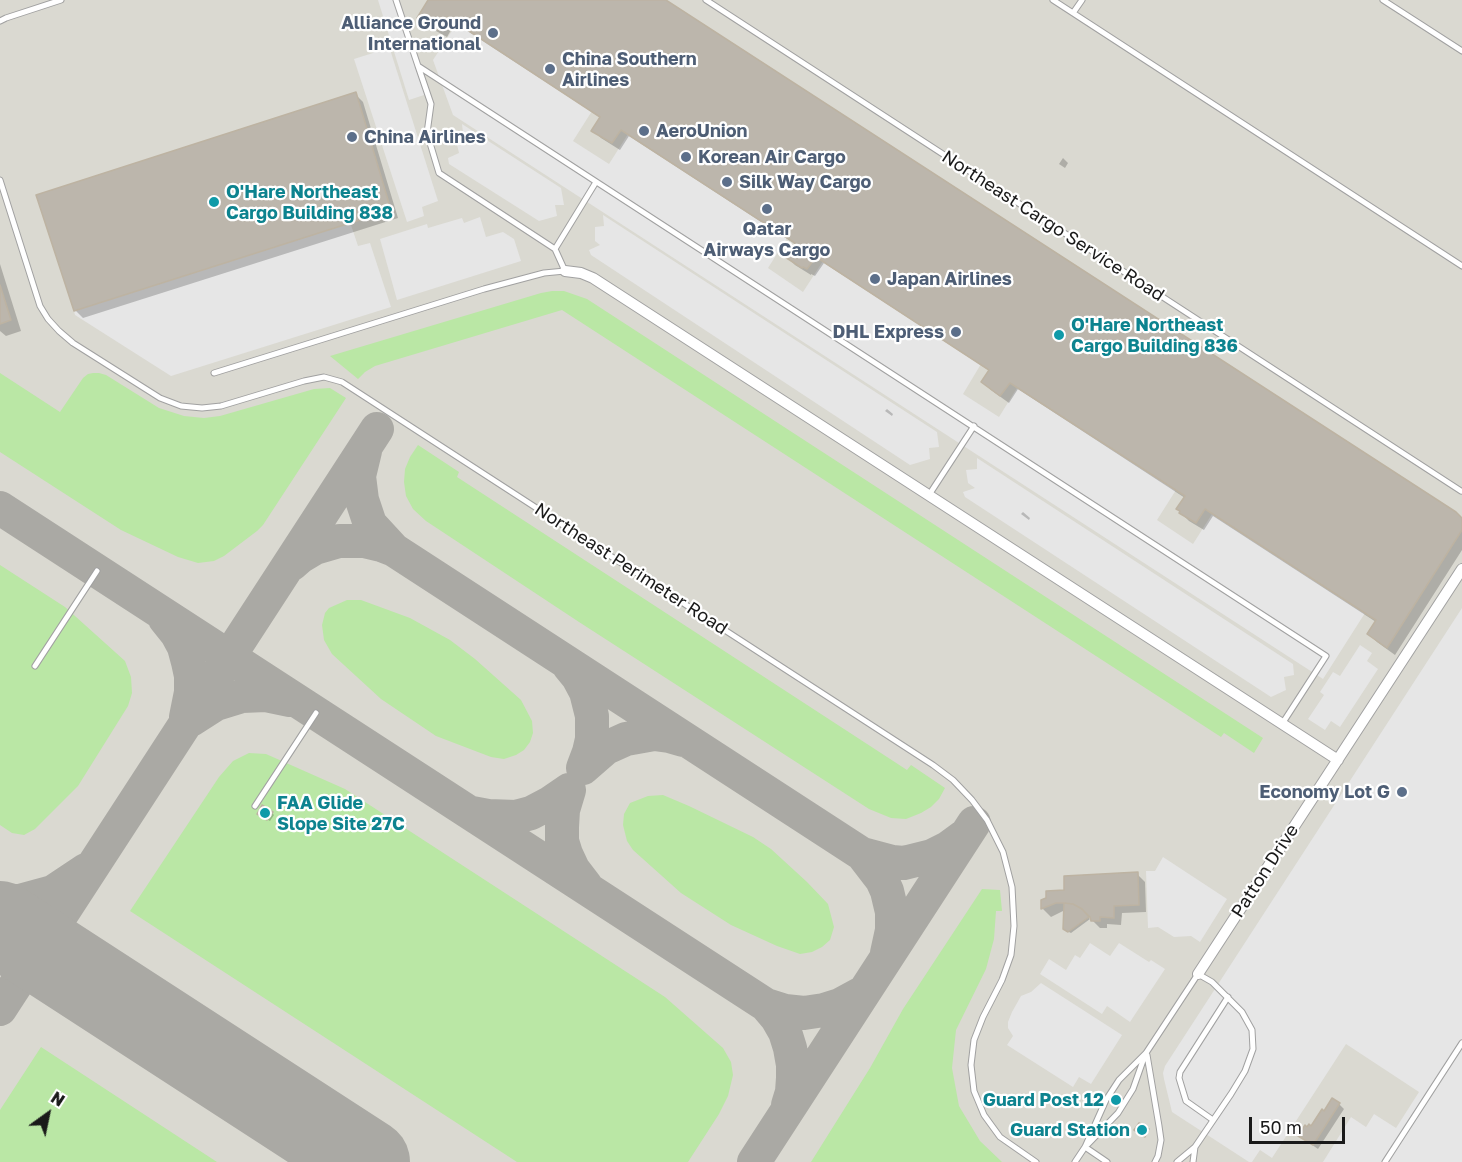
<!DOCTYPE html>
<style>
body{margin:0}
#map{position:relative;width:1462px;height:1162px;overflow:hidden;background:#eceae0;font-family:"Golos Text",sans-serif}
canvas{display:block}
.north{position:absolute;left:18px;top:1084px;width:60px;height:60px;-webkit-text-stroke:4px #fff;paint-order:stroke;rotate:33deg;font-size:16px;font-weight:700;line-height:24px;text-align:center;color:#1a1a1a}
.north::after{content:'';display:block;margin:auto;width:21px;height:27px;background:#1a1a1a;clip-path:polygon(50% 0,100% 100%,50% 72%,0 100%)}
.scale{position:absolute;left:1249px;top:1117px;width:96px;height:27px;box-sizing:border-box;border:3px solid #1a1a1a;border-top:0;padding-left:8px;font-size:18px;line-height:21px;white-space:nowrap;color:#1a1a1a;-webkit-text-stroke:4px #fff;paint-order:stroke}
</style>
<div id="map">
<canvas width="1462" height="1162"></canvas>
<div class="north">N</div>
<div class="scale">50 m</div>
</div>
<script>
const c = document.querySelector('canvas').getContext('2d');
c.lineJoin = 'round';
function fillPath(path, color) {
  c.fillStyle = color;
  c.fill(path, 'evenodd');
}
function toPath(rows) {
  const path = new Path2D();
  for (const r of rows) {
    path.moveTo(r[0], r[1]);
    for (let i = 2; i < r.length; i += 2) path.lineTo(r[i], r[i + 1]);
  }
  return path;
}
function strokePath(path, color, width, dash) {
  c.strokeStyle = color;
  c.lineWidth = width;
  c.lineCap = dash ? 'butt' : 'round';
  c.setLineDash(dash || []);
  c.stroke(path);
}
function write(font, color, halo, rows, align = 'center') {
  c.font = font + ' "Golos Text",sans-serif';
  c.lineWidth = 4.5;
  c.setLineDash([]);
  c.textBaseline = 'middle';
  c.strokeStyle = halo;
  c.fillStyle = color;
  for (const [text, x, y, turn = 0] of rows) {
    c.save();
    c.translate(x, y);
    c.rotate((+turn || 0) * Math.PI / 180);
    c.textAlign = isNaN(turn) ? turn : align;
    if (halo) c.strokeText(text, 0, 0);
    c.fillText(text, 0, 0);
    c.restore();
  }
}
fillPath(toPath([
 [0,0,1462,0,1462,1162,0,1162]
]), '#dad9d1');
fillPath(toPath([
 [552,291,564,291,587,299,1263,738,1254,753,1224,733,1221,737,562,310,375,366,365,372,358,379,330,356,541,293],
 [0,373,60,412,83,378,88,374,93,373,99,373,106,375,159,408,184,416,204,418,220,416,314,389,330,388,346,398,263,525,257,531,224,556,214,561,198,563,178,557,121,530,0,452],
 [418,445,459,472,457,477,907,770,911,765,945,788,939,799,931,807,921,813,906,819,891,818,869,809,579,622,426,521,413,509,406,496,404,482,405,469,410,457],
 [0,565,65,607,125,661,131,677,132,693,128,706,78,786,35,829,24,835,12,833,0,825],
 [347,600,361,600,410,618,450,640,475,659,521,700,532,721,533,733,530,742,524,750,516,755,504,759,491,757,436,736,381,699,332,654,324,640,322,625,325,613,329,608],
 [249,753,266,754,345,789,665,997,723,1048,731,1062,733,1075,728,1096,719,1114,688,1162,517,1162,130,911,219,777,233,761],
 [663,795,689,806,753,837,771,849,807,882,828,904,834,927,830,940,822,947,812,952,800,954,777,946,731,925,681,893,633,850,627,841,623,825,624,814,630,803,648,796],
 [982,889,1000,890,1002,911,996,911,994,939,986,969,956,1030,952,1068,959,1106,980,1141,1002,1162,811,1162,870,1068,903,1009],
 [41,1047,217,1162,0,1162,0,1110]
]), '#bae7a5');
fillPath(toPath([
 [378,0,396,0,427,94,409,100],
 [457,23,592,111,573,141,609,164,628,134,787,238,768,268,803,292,823,261,981,364,963,394,999,417,1017,388,1176,490,1157,520,1193,544,1212,514,1365,613,1323,679,453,115,433,60],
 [388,43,438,201,422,207,424,216,407,222,354,59,373,53,371,49],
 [462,124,561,188,564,205,555,205,557,216,539,221,449,164,448,158,459,153,455,136,463,133],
 [603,215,937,432,939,447,929,448,930,459,910,465,591,255,589,250,600,245,595,241,595,227,604,226],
 [480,217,486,237,503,232,514,239,521,261,397,300,380,239,427,224,428,228,462,218,464,223],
 [350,222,358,246,370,243,391,307,171,376,75,315,74,311],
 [977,458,1293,664,1294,675,1284,677,1286,690,1271,697,965,497,963,492,975,488,968,483,966,470,977,469],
 [1462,608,1462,1162,1323,1162,1351,1117,1366,1127,1374,1114,1396,1128,1419,1092,1346,1044,1272,1158,1260,1150,1252,1162,1249,1162,1172,1112,1164,1079,1163,1073,1165,1066],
 [1360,645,1372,653,1367,661,1378,669,1340,727,1331,721,1325,730,1308,719,1324,695,1320,692,1333,672,1340,676],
 [1163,857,1227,899,1200,942,1191,936,1174,937,1158,927,1148,928,1146,871,1155,871],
 [1090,943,1110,956,1119,943,1149,962,1151,960,1165,969,1130,1022,1107,1006,1102,1014,1040,974,1049,959,1066,970,1075,955,1080,958],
 [1041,983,1122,1035,1091,1084,1079,1077,1073,1087,1007,1045,1013,1036,1008,1028,1008,1022,1012,1012,1021,996,1031,992]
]), '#e6e6e6');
fillPath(toPath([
 [430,0,664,0,1462,520,1462,550,1395,655,1377,642,1369,634,1376,622,1213,516,1204,530,1189,521,1181,513,1185,498,1018,389,1009,403,991,390,983,382,990,371,824,263,815,276,811,274,811,275,795,265,787,257,795,244,629,136,620,150,601,138,593,130,601,118,455,23,447,37,427,26,419,18],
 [355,94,363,102,398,218,83,318,75,310],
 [1063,158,1068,163,1065,168,1059,164],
 [0,264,21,331,6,336,0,331],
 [887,409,893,414,892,416,885,411],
 [1023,512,1030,518,1029,520,1021,514],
 [272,813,274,815,270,821,261,816],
 [1137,874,1145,882,1146,912,1122,913,1121,925,1107,924,1107,928,1100,928,1093,921,1092,917,1084,913,1090,919,1071,933,1067,931,1065,910,1051,917,1043,909,1043,901,1066,891],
 [1117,1097,1121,1100,1117,1107,1113,1104],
 [1339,1104,1344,1109,1318,1149,1305,1140,1300,1135,1312,1128,1325,1113]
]), '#0003');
strokePath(toPath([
 [0,508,766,1005,785,1011,804,1013,824,1010,840,1005,864,992],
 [394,550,862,854],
 [292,564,300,557,315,548,339,541,364,541,381,545,394,550,370,524,362,500,359,476,365,451],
 [165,619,177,634,184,647,188,662,191,676,191,692,186,717],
 [569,666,578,677,586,692,592,716,592,739,589,752,583,768,606,748,626,739,654,734,669,736,683,740],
 [191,720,216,704,242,696,266,695,290,700],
 [472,813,488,816,516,817,531,813,550,803,569,790,563,810,562,827,562,841,566,854,573,869,586,886],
 [0,901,20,901,53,892,86,870],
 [887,953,892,930,892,912,887,891,882,880,862,854,892,862,904,863,932,856,948,848,963,837],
 [766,1005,777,1018,785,1032,790,1048,793,1065,793,1078,792,1092,788,1105],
 [0,1009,377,429],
 [754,1162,974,823]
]), '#aaa9a4', 34);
strokePath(toPath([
 [0,924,367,1162]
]), '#aaa9a4', 86);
const building = toPath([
 [428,0,666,0,1456,512,1462,518,1462,530,1387,648,1367,634,1376,620,1371,617,1205,509,1196,523,1179,513,1180,511,1176,509,1185,496,1010,383,1000,396,981,382,989,370,816,257,807,269,803,267,802,268,785,257,795,243,621,130,612,143,591,131,600,117,457,23,447,17,438,30,417,18,428,0],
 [356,92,391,210,74,311,36,195,356,92],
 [0,285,11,320,0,324,0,285],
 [262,805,273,812,267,820,257,814,262,805],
 [1138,872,1139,905,1114,906,1114,918,1100,917,1100,921,1091,921,1090,917,1082,909,1073,904,1064,903,1056,903,1041,909,1041,900,1046,898,1046,891,1064,890,1064,876,1138,872],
 [1064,903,1073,904,1082,909,1089,917,1068,932,1063,929,1064,903],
 [1332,1098,1340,1103,1313,1145,1298,1136,1305,1125,1307,1127,1309,1124,1311,1126,1322,1109,1324,1111,1332,1098],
 [1139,1123,1149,1129,1145,1137,1134,1130,1139,1123]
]);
fillPath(building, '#bcb6ac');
strokePath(building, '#bdb3a2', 1.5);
const service = toPath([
 [396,0,418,66,1326,656,1282,724],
 [706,0,1461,491],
 [1053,0,1462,266],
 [1383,0,1462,51],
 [1073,13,1082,0],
 [0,21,6,18,61,0],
 [418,66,431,104,427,133,439,173,555,249,596,182],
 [0,180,40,306,48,319,59,331,73,343,160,398,181,406,202,408,221,406,304,381,324,377,342,382,933,765,953,780,972,800,987,820,1003,852,1012,887,1014,926,1011,955,1002,980,983,1017,974,1040,971,1065,974,1091,984,1115,1000,1137,1036,1162],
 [214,373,484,289,544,273,565,271,555,249],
 [929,495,974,426],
 [35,666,97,571],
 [255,806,316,713],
 [1147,1055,1159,1126,1161,1140,1158,1156,1155,1162],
 [1213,1120,1186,1101,1179,1078,1180,1072,1228,997],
 [1088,1144,1118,1113,1133,1089,1145,1055],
 [1085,1147,1107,1162],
 [1075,1162,1085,1147,1106,1100,1119,1080,1146,1053,1198,974,1212,982,1242,1012,1252,1030,1253,1049,1245,1071,1231,1094,1195,1147,1177,1162],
 [1193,1162,1195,1147],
 [1385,1162,1462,1043]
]);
const minor = toPath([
 [565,271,581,273,593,278,1338,760],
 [1198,974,1462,569]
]);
strokePath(service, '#a1a1a1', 7);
strokePath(minor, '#a1a1a1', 12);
strokePath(service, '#fff', 5);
strokePath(minor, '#fff', 10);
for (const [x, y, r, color] of [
 [493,33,6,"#5c6f8a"],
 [550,69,6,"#5c6f8a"],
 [644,131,6,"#5c6f8a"],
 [352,137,6,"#5c6f8a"],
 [686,157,6,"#5c6f8a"],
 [727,182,6,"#5c6f8a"],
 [214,202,6,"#0f9aa8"],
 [767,209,6,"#5c6f8a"],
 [875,279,6,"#5c6f8a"],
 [956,332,6,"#5c6f8a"],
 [1059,335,6,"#0f9aa8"],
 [1402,792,6,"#5c6f8a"],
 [265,813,6,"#0f9aa8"],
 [1116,1100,6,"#0f9aa8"],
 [1142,1130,6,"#0f9aa8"]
]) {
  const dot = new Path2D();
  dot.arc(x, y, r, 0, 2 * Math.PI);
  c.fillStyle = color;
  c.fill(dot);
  strokePath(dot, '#fff', 2);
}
write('bold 18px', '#4e5e75', '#fff', [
 ["Alliance Ground",481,23,"right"],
 ["International",481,44,"right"],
 ["China Southern",562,59],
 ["Airlines",562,80],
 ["AeroUnion",656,131],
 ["China Airlines",364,137],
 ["Korean Air Cargo",698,157],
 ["Silk Way Cargo",739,182],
 ["Qatar",767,229,"center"],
 ["Airways Cargo",767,250,"center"],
 ["Japan Airlines",887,279],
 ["DHL Express",944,332,"right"],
 ["Economy Lot G",1390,792,"right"]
], 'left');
write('bold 18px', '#0d838f', '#fff', [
 ["O'Hare Northeast",226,192],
 ["Cargo Building 838",226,213],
 ["O'Hare Northeast",1071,325],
 ["Cargo Building 836",1071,346],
 ["FAA Glide",277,803],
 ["Slope Site 27C",277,824],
 ["Guard Post 12",1104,1100,"right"],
 ["Guard Station",1130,1130,"right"]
], 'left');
write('18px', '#1a1a1a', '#fff', [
 ["Northeast Cargo Service Road",1053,226,33],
 ["Northeast Perimeter Road",631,569,33],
 ["Patton Drive",1265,871,-57]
]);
</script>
